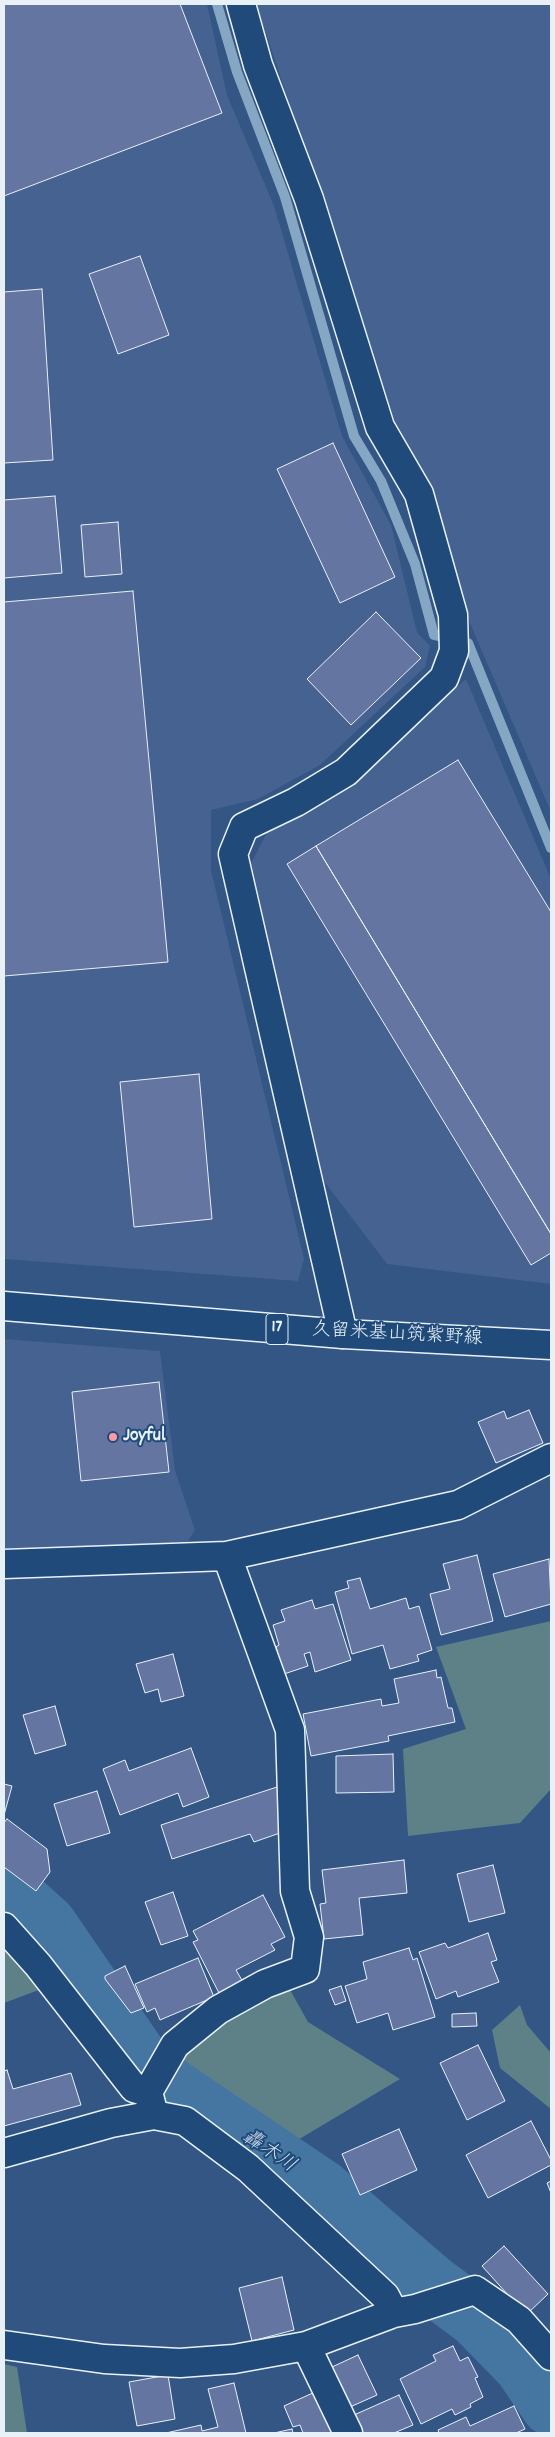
<!DOCTYPE html>
<meta charset="utf-8">
<style>
body{margin:0}
#map{position:relative;width:555px;height:2437px;overflow:hidden;background:#335685;font-family:Dekko,sans-serif}
canvas{display:block}
.frame{position:absolute;inset:0;border:5px solid #e8f1f8;pointer-events:none}
</style>
<div id="map">
<canvas width="555" height="2437"></canvas>
<div class="frame"></div>
</div>
<script>
const c = document.querySelector('canvas').getContext('2d');
c.lineJoin = 'round';
function fillPath(path, color) {
  c.fillStyle = color;
  c.fill(path, 'evenodd');
}
function toPath(rows) {
  const path = new Path2D();
  for (const r of rows) {
    path.moveTo(r[0], r[1]);
    for (let i = 2; i < r.length; i += 2) path.lineTo(r[i], r[i + 1]);
  }
  return path;
}
function strokePath(path, color, width, dash) {
  c.strokeStyle = color;
  c.lineWidth = width;
  c.lineCap = dash ? 'butt' : 'round';
  c.setLineDash(dash || []);
  c.stroke(path);
}
function write(font, color, halo, rows, align = 'center') {
  c.font = font + ' Dekko,"Klee One",sans-serif';
  c.lineWidth = 4;
  c.setLineDash([]);
  c.textBaseline = 'middle';
  c.strokeStyle = halo;
  c.fillStyle = color;
  for (const [text, x, y, turn = 0] of rows) {
    c.save();
    c.translate(x, y);
    c.rotate((+turn || 0) * Math.PI / 180);
    c.textAlign = isNaN(turn) ? turn : align;
    if (halo) c.strokeText(text, 0, 0);
    c.fillText(text, 0, 0);
    c.restore();
  }
}
fillPath(toPath([
 [4,4,207,4,227,95,274,206,342,436,391,525,417,632,430,646,425,667,320,765,258,799,211,810,211,870,304,1259,298,1281,4,1259],
 [256,4,551,4,551,812,469,621,427,479,389,429,319,191],
 [466,679,551,879,551,1284,387,1264,323,1180,251,863,272,823,342,790],
 [4,1339,160,1351,175,1470,195,1530,186,1544,4,1551]
]), '#456290');
fillPath(toPath([
 [551,1621,551,1789,520,1823,408,1836,403,1749,466,1729,436,1647],
 [4,1950,44,1988,4,2003],
 [289,1988,308,2022,400,2079,291,2144,177,2060,226,2019],
 [520,2005,527,2025,551,2053,551,2109,500,2068,492,2030],
 [4,2364,17,2367,27,2433,4,2433]
]), '#5d8187');
strokePath(toPath([
 [217,4,237,72,285,197,354,436,381,481,415,564,434,635,468,643,551,848]
]), '#86a7c4', 10);
strokePath(toPath([
 [4,1886,47,1925,148,2072,321,2189,430,2283,477,2318,523,2365,551,2406]
]), '#4476a1', 60);
const building = toPath([
 [4,4,180,4,222,113,4,196,4,4],
 [140,256,169,335,118,354,89,274,140,256],
 [42,289,53,460,4,463,4,292,42,289],
 [333,443,395,577,340,603,277,469,333,443],
 [55,496,62,573,4,578,4,500,55,496],
 [118,522,122,574,85,577,81,525,118,522],
 [133,591,168,962,4,976,4,602,133,591],
 [376,612,421,658,351,725,307,679,376,612],
 [458,760,551,912,551,1234,316,846,458,760],
 [316,846,551,1234,551,1253,531,1265,287,864,316,846],
 [199,1074,212,1219,134,1227,120,1082,199,1074],
 [159,1382,169,1472,81,1481,72,1392,159,1382],
 [529,1410,543,1443,496,1463,478,1422,504,1411,507,1419,529,1410],
 [477,1555,493,1621,441,1635,430,1594,450,1589,443,1564,477,1555],
 [549,1559,551,1604,505,1617,493,1574,549,1559],
 [360,1578,370,1609,406,1598,409,1609,419,1606,432,1650,417,1655,419,1661,390,1669,383,1645,352,1654,335,1592,349,1588,347,1581,360,1578],
 [312,1600,315,1609,333,1604,351,1660,315,1672,310,1652,304,1654,308,1666,284,1674,276,1647,279,1645,273,1625,285,1621,281,1610,312,1600],
 [173,1654,184,1696,161,1702,158,1689,145,1693,136,1664,173,1654],
 [436,1670,437,1678,441,1677,448,1708,452,1708,455,1722,388,1736,389,1741,311,1756,303,1714,381,1699,382,1706,399,1703,394,1679,436,1670],
 [55,1706,66,1745,35,1754,23,1715,55,1706],
 [191,1748,209,1797,183,1807,178,1793,120,1815,103,1769,125,1760,129,1771,191,1748],
 [393,1754,394,1792,336,1793,336,1756,393,1754],
 [4,1784,12,1786,4,1815,4,1784],
 [280,1786,280,1833,254,1842,250,1834,172,1859,161,1825,280,1786],
 [97,1791,110,1833,67,1846,54,1804,97,1791],
 [7,1819,47,1849,50,1872,36,1891,4,1867,4,1823,7,1819],
 [404,1860,407,1893,359,1898,363,1935,324,1939,320,1904,326,1903,322,1870,404,1860],
 [493,1865,505,1913,469,1922,457,1874,493,1865],
 [173,1892,188,1936,161,1945,145,1902,173,1892],
 [263,1895,285,1937,271,1944,275,1950,236,1970,243,1982,220,1995,193,1942,198,1940,193,1931,263,1895],
 [488,1933,497,1960,491,1962,499,1982,458,1997,456,1991,436,1999,419,1952,445,1943,448,1948,488,1933],
 [409,1948,413,1960,417,1958,435,2017,393,2030,388,2013,357,2023,345,1986,367,1979,363,1962,409,1948],
 [198,1958,214,1997,160,2020,155,2008,147,2012,135,1984,198,1958],
 [125,1966,144,2008,131,2013,105,1979,105,1976,125,1966],
 [341,1986,346,2001,335,2005,329,1990,341,1986],
 [476,2013,477,2026,452,2027,452,2014,476,2013],
 [478,2045,505,2101,467,2120,440,2063,478,2045],
 [7,2070,13,2089,71,2073,81,2105,4,2126,4,2071,7,2070],
 [531,2121,551,2160,551,2165,488,2198,466,2155,531,2121],
 [399,2129,417,2170,360,2195,342,2154,399,2129],
 [551,2181,551,2193,547,2183,551,2181],
 [504,2246,548,2294,526,2315,482,2266,504,2246],
 [282,2277,294,2330,252,2341,239,2288,282,2277],
 [453,2346,460,2361,468,2357,478,2377,475,2378,483,2397,470,2404,471,2407,455,2415,452,2409,421,2424,400,2379,436,2361,433,2355,453,2346],
 [358,2355,377,2395,350,2407,332,2367,358,2355],
 [168,2375,175,2419,137,2426,129,2382,168,2375],
 [234,2383,246,2433,166,2433,201,2425,202,2431,218,2427,208,2389,234,2383],
 [315,2392,333,2433,303,2433,300,2425,293,2427,284,2406,315,2392],
 [399,2395,413,2425,394,2433,362,2433,354,2415,399,2395],
 [514,2406,525,2429,516,2433,439,2433,438,2430,466,2417,470,2426,514,2406],
 [292,2429,293,2433,274,2433,292,2429]
]);
fillPath(building, '#6475a2');
strokePath(building, '#e8f1f8', 1);
const minor = toPath([
 [241,4,258,65,309,199,380,427,419,494,453,615,454,651,444,678,346,772,296,802,244,827,233,854,343,1334],
 [4,1564,227,1556,458,1505,551,1458],
 [4,1927,38,1965,134,2088,148,2092],
 [154,2115,148,2092,175,2045,218,2010,265,1984,305,1969,309,1937,295,1891,290,1730,227,1556],
 [4,2153,111,2123,154,2115,185,2121,248,2168,385,2296,394,2313],
 [4,2345,104,2359,180,2363,234,2359,306,2346,394,2313,415,2309,475,2290,519,2320,551,2356],
 [306,2346,348,2433]
]);
const major = toPath([
 [4,1306,343,1334,551,1345]
]);
strokePath(minor, '#e8f1f8', 31);
strokePath(major, '#e8f1f8', 31);
strokePath(minor, '#1f4a7a', 28);
strokePath(major, '#1f4a7a', 28);
for (const [x, y, r, color] of [
 [113,1437,5,"#ff9aa2"]
]) {
  const dot = new Path2D();
  dot.arc(x, y, r, 0, 2 * Math.PI);
  c.fillStyle = color;
  c.fill(dot);
  strokePath(dot, '#1f4a7a', 2);
}
for (const [x, y, w] of [
 [277,1329,22]
]) {
  const box = new Path2D();
  box.roundRect(x - w / 2, y - 15.5, w, 31, 4);
  c.fillStyle = '#1f4a7a';
  c.fill(box);
  strokePath(box, '#e8f1f8', 1);
}
write('bold 18px', '#e8f1f8', null, [
 ["17",277,1329]
]);
write('19px', '#e8f1f8', '#1f4a7a', [
 ["久留米基山筑紫野線",397,1336,3]
]);
write('bold 19px', '#e8f1f8', '#1f4a7a', [
 ["Joyful",123,1437]
], 'left');
write('italic 20px', '#cfdfeb', '#1f4a7a', [
 ["轟木川",268,2153,34]
]);
</script>
